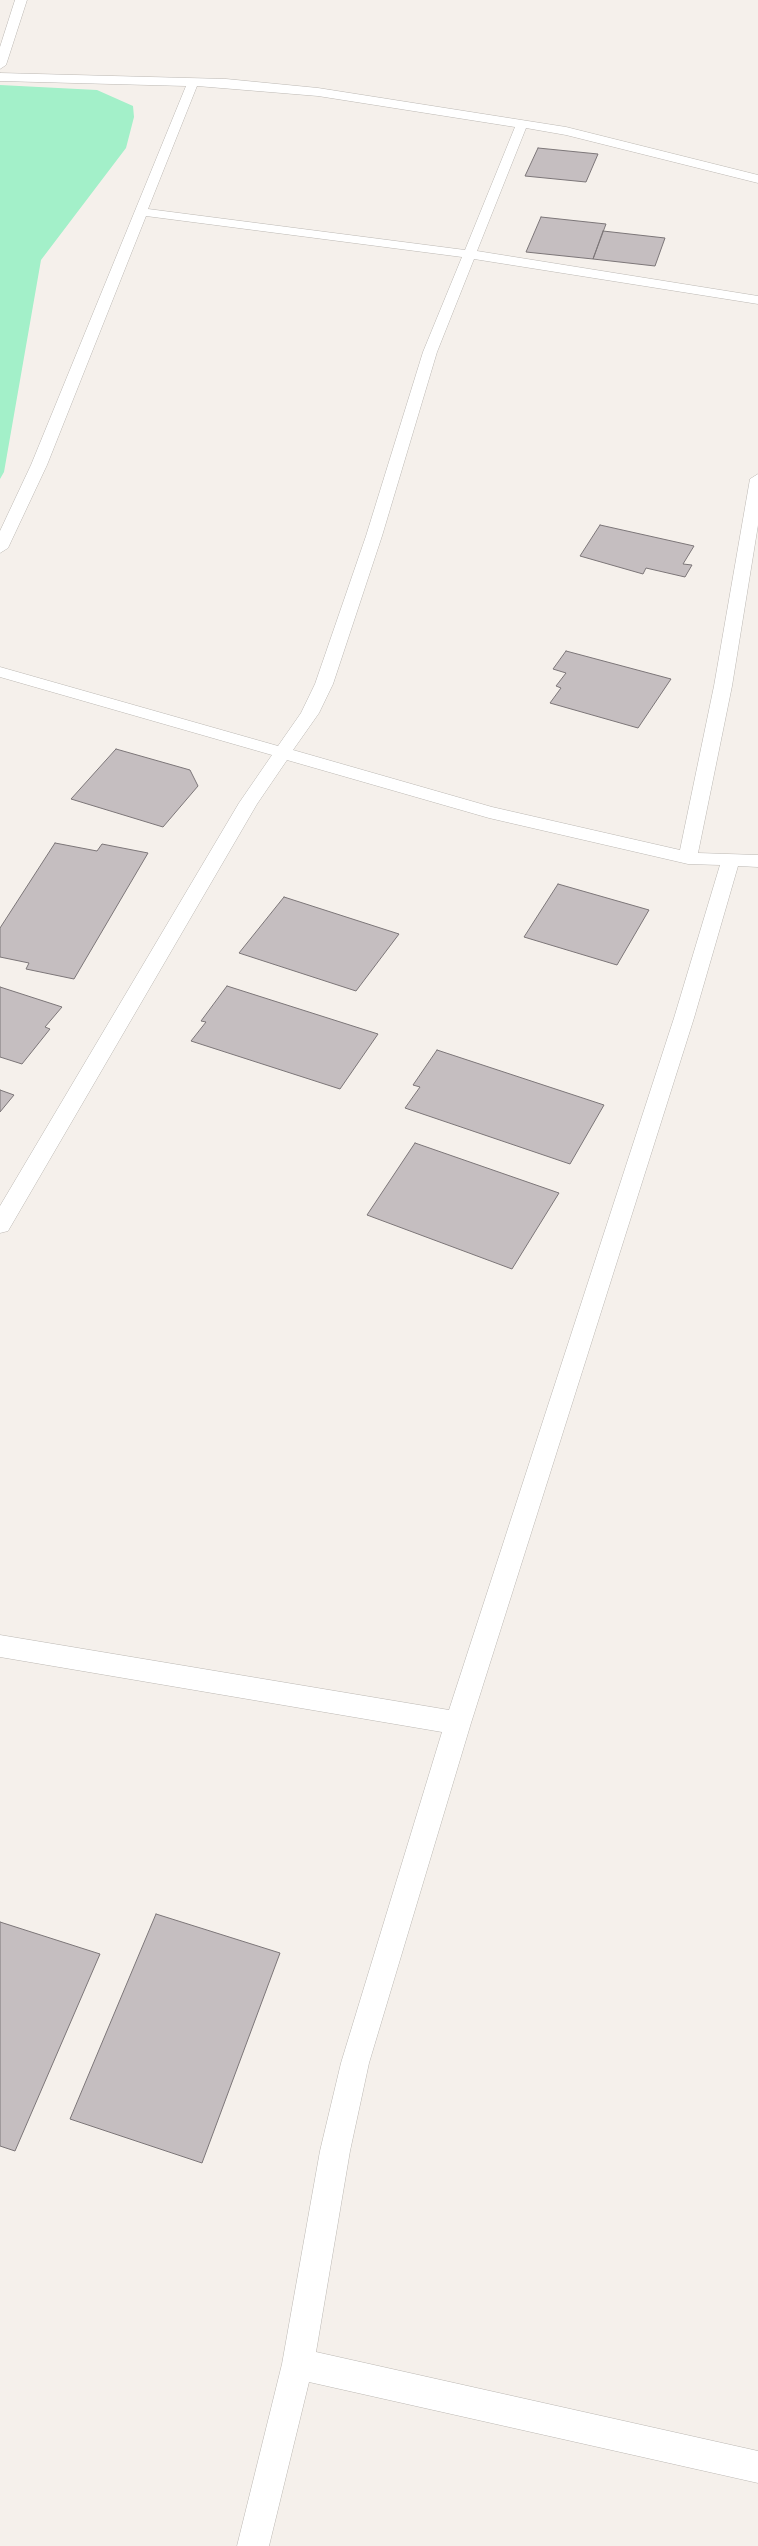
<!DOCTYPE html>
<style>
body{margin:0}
canvas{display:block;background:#f5f0eb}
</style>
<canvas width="758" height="2546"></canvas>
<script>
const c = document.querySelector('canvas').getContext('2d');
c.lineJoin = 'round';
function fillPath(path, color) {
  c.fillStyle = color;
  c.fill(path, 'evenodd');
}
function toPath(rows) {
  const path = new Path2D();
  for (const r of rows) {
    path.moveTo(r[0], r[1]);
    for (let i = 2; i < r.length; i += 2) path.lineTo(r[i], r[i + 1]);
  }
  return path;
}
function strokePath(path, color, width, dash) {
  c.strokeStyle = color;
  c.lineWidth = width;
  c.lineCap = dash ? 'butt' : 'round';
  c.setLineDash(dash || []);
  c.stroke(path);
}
fillPath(toPath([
 [0,85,97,90,133,106,134,117,126,148,41,260,4,472,0,479]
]), '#a3f0c9');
const building = toPath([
 [538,148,598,154,586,182,525,176,538,148],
 [541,217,606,224,593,259,526,252,541,217],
 [603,231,665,238,655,266,593,259,603,231],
 [600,525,694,546,683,564,692,565,685,577,646,568,643,574,580,556,600,525],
 [566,651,671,679,638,728,550,703,561,688,556,686,566,673,553,669,566,651],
 [116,749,190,770,198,786,163,827,71,799,116,749],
 [55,843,97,851,102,844,148,853,74,979,26,969,29,963,0,957,0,928,55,843],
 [558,884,649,910,617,965,524,937,558,884],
 [284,897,399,934,356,991,239,953,284,897],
 [227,986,378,1034,340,1089,191,1041,206,1022,201,1021,227,986],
 [0,987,62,1007,45,1027,50,1029,22,1064,0,1057,0,987],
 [437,1050,604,1105,570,1164,405,1108,420,1087,413,1085,437,1050],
 [0,1090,14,1095,0,1112,0,1090],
 [415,1143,559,1193,512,1269,367,1215,415,1143],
 [156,1914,280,1953,202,2163,70,2119,156,1914],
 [0,1922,100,1954,15,2151,0,2146,0,1922]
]);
fillPath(building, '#c5bec0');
strokePath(building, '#7c7678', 1);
const street = toPath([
 [15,0,27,0,6,65,0,69,0,47,15,0],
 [0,73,226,79,318,88,566,127,758,175,758,183,566,135,526,128,477,251,758,296,758,304,474,259,437,352,382,536,333,684,319,713,293,750,492,807,680,850,714,686,750,479,758,474,758,525,732,686,698,853,758,855,758,867,738,866,694,1018,471,1723,369,2063,350,2151,316,2352,758,2451,758,2483,309,2382,269,2546,237,2546,282,2364,320,2151,341,2063,442,1732,0,1657,0,1635,449,1710,674,1018,720,865,688,864,489,818,287,760,257,804,8,1231,0,1233,0,1206,239,803,272,755,0,677,0,667,278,746,301,713,315,684,366,536,423,352,462,257,146,216,47,465,8,548,0,553,0,531,31,465,186,86,0,81,0,73],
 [197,86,318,96,515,127,465,250,148,209,197,86]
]);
strokePath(street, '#bcb8b3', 1);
fillPath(street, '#fff');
</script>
